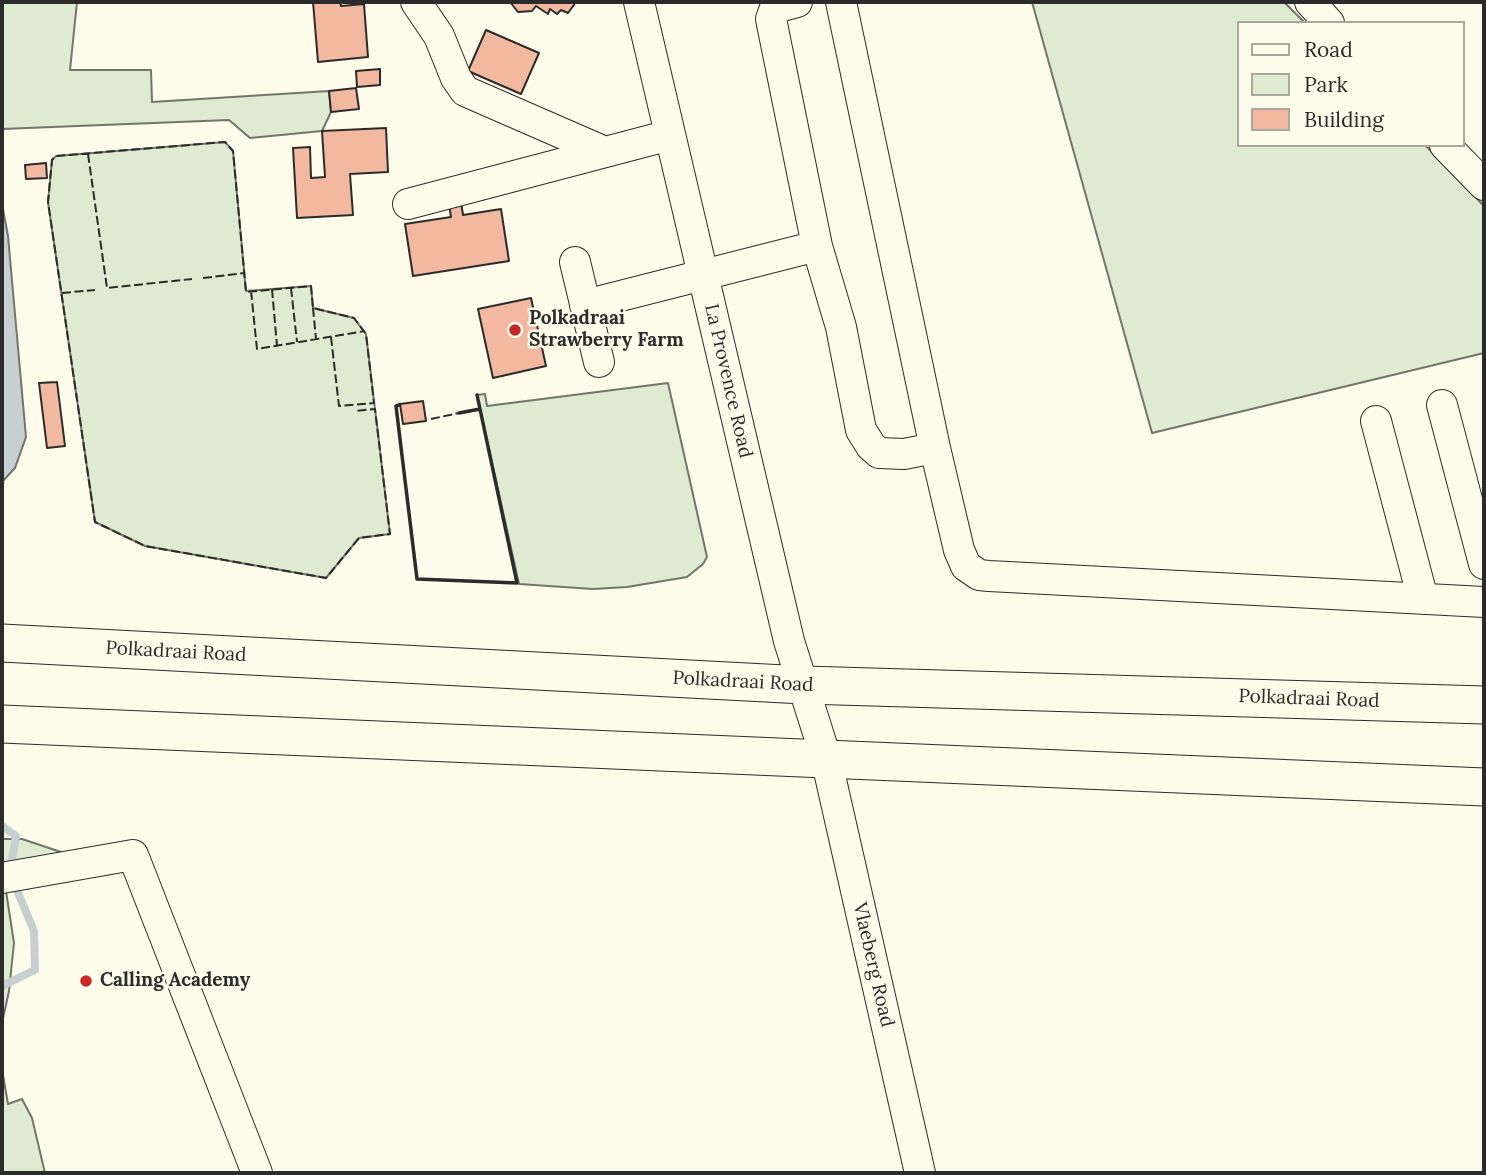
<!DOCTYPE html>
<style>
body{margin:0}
#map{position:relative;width:1486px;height:1175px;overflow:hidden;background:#fdfbea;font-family:Lora,serif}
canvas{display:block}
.frame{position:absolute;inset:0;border:4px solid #2b2b2b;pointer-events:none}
.legend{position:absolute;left:1237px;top:21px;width:228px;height:126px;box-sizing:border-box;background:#fdfbea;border:2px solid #a9a89e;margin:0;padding:9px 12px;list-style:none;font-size:21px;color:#2b2b2b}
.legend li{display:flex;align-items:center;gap:14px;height:35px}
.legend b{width:35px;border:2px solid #a9a89e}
</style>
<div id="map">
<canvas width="1486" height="1175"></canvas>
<div class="frame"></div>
<ul class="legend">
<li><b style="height:9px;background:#fdfbea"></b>Road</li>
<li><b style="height:19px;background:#deebd1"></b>Park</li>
<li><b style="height:19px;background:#f2b8a0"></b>Building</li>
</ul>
</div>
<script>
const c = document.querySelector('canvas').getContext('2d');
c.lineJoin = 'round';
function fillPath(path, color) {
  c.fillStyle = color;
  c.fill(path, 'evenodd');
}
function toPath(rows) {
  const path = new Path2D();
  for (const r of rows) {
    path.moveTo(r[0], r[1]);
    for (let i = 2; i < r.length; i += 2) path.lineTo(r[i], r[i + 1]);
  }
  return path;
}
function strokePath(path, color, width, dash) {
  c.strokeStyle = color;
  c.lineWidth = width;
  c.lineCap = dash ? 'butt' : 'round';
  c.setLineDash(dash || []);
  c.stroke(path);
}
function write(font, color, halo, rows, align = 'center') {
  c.font = font + ' Lora,serif';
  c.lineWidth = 5;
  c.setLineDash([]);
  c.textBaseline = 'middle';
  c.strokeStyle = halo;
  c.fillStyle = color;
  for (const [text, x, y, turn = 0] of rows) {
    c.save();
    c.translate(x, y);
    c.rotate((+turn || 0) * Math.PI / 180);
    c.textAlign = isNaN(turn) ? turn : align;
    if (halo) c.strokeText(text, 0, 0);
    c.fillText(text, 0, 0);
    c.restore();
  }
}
const green = toPath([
 [2,2,77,2,70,70,151,70,152,102,329,91,331,112,322,131,250,138,229,120,2,129,2,2],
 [1032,2,1284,2,1305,23,1239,23,1239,145,1425,145,1484,206,1484,353,1152,433,1032,2],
 [225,142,233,151,246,291,311,286,313,308,354,318,366,334,390,534,359,538,326,578,145,546,95,522,48,202,52,160,56,156,225,142],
 [668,383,707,557,703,564,687,577,627,587,593,589,519,584,477,395,485,394,487,406,668,383],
 [2,839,22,839,73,856,2,867,2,839],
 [6,891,14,943,9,991,2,1023,2,892,6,891],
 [2,1069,8,1104,22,1099,32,1118,45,1173,2,1173,2,1069]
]);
fillPath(green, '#deebd1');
strokePath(green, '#74746e', 2);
const water = toPath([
 [2,204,8,236,26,437,15,468,2,482,2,204]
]);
fillPath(water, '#c7d0d0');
strokePath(water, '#74746e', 2);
strokePath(toPath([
 [2,826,16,836,11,866],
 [2,986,35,970,34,931,16,888]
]), '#c7d0d0', 8);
const building = toPath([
 [313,2,340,2,341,6,364,4,368,57,318,62,313,2],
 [510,2,576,2,568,13,561,10,557,14,550,9,548,14,536,6,532,11,518,12,510,2],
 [486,30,539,53,521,94,468,71,486,30],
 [380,69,380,85,357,87,356,71,380,69],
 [356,88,359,109,331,112,329,91,356,88],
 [386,128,388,172,350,174,353,215,297,218,293,148,310,147,311,178,325,177,322,131,386,128],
 [46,163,47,178,26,179,25,165,46,163],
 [461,202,463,215,501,209,509,261,413,276,405,224,451,217,449,204,461,202],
 [531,298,546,366,493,378,478,309,531,298],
 [57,382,65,446,47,448,39,383,57,382],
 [423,401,426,421,403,424,400,404,423,401]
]);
fillPath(building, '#f2b8a0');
strokePath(building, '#2b2b2b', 2);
const minor = toPath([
 [416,2,439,36,456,78,465,91,605,152],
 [639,2,789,641,826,758,920,1173],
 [797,2,775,8,771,19,817,246,841,327,861,430,871,446,879,453,904,454,935,448],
 [841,2,935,448,959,550,966,566,979,575,989,576,1484,602],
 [1310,2,1329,23],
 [1445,145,1484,185],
 [408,204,670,135],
 [575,262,599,362],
 [585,305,817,246],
 [1442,405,1484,564],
 [1376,421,1423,599],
 [2,878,133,855,257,1173]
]);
const major = toPath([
 [2,643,804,685,1484,705],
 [2,724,1484,787]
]);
strokePath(minor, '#2b2b2b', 32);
strokePath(major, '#2b2b2b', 39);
strokePath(minor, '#fdfbea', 30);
strokePath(major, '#fdfbea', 37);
strokePath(toPath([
 [88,154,107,288,192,279],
 [203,278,244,273],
 [291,288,297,342],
 [272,289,277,346],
 [251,291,257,349,365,331],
 [62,293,95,290],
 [313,308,316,339],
 [331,337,339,406,374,403,366,334,354,318,313,308,311,286,246,292,233,151,225,142,56,156,52,160,48,202,95,522,145,546,326,578,359,538,390,534,375,409,354,411],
 [431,419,459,413]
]), '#2b2b2b', 2, [9, 3.5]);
strokePath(toPath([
 [399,405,396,406,417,579,517,583,477,395],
 [459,413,480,409]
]), '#2b2b2b', 3.5);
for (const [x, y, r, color] of [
 [515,330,7,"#c62828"],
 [86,981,7,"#c62828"]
]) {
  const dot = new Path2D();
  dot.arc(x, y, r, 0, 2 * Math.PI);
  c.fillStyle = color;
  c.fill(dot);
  strokePath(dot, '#fdfbea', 2.5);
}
write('bold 19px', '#2b2b2b', '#fdfbea', [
 ["Polkadraai",529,319],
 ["Strawberry Farm",529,341],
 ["Calling Academy",100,981]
], 'left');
write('19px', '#2b2b2b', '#fdfbea', [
 ["La Provence Road",728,381,77],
 ["Polkadraai Road",176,652,3],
 ["Polkadraai Road",743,682,3],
 ["Polkadraai Road",1309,699,2],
 ["Vlaeberg Road",873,965,77]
]);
</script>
